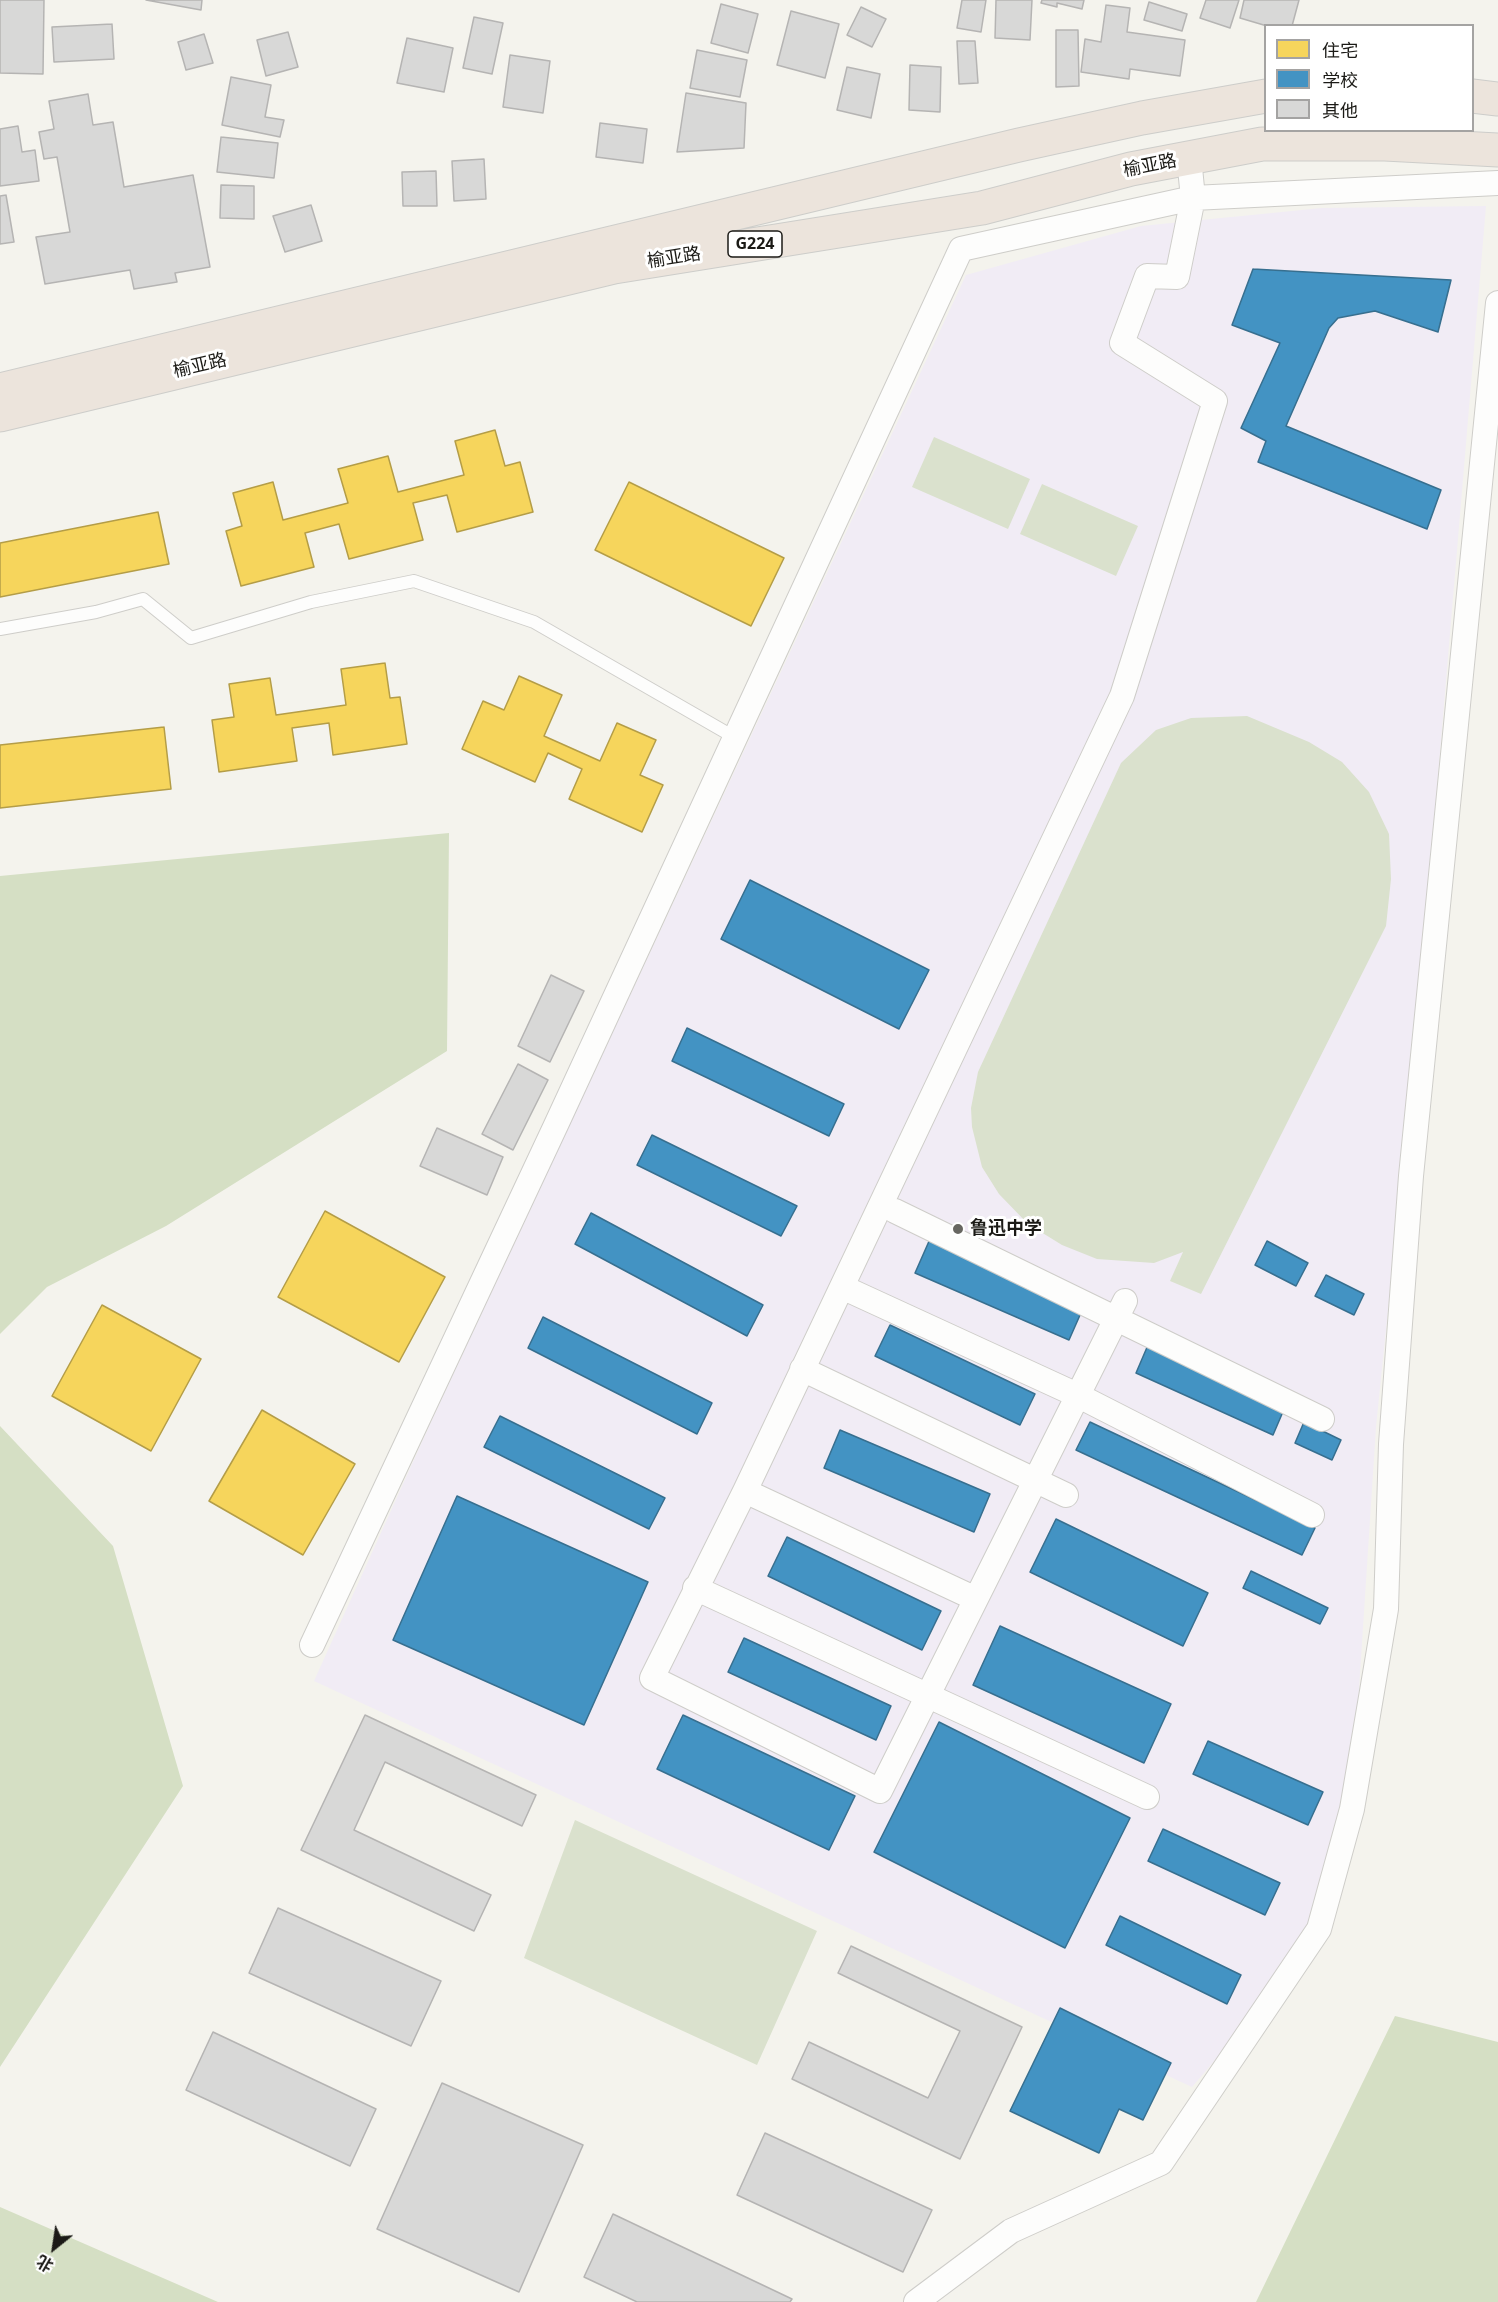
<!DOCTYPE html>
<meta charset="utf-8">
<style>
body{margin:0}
#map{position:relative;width:1498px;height:2302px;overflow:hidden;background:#f4f3ed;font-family:"Open Sans","Noto Sans SC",sans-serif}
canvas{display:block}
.legend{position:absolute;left:1264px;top:24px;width:210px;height:108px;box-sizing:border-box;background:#fff;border:2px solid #a4a3a2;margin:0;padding:8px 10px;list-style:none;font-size:18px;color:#1b1a16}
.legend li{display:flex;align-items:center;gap:12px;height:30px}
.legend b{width:30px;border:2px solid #a4a3a2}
.north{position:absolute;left:24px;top:2218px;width:60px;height:60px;-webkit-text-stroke:4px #fff;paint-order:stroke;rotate:210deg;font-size:16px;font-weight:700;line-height:24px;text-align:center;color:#1b1a16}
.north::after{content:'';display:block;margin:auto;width:21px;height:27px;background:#1b1a16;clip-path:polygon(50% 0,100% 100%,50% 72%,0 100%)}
</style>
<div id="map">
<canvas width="1498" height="2302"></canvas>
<ul class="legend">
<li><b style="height:16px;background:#f6d55c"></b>住宅</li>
<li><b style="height:16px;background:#4393c3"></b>学校</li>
<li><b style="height:16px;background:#d8d8d7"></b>其他</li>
</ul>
<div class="north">北</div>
</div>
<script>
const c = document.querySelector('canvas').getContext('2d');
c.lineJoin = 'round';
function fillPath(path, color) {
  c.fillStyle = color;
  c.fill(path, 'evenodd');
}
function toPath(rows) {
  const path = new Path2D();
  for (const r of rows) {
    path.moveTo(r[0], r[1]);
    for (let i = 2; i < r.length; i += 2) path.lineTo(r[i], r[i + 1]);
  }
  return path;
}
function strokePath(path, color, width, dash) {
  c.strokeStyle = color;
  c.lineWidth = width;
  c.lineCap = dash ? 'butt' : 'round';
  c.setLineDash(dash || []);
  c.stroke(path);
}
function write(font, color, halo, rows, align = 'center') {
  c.font = font + ' "Open Sans","Noto Sans SC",sans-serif';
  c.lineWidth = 6;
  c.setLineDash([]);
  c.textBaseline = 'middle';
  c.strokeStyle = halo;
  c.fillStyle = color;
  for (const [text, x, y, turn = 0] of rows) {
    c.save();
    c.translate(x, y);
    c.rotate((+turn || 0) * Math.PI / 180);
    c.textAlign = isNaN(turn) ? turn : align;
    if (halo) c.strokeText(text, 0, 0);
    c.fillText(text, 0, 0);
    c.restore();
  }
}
fillPath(toPath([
 [1486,206,1416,1037,1376,1427,1354,1766,1338,1864,1295,1957,1240,2031,1192,2087,314,1681,431,1422,966,275,1141,226,1322,208]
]), '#f1ecf5');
fillPath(toPath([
 [934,437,1030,479,1008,529,912,487],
 [1042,484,1138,526,1116,576,1020,534],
 [1247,716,1309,742,1342,762,1369,792,1389,834,1391,879,1386,926,1201,1294,1170,1281,1183,1252,1154,1263,1097,1259,1062,1245,1028,1224,999,1194,982,1167,972,1127,971,1108,978,1072,1121,763,1156,730,1191,718],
 [575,1820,817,1931,757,2065,524,1958]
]), '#dae1cd');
fillPath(toPath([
 [449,833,447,1051,166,1226,47,1287,0,1334,0,876],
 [0,1426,113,1546,183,1786,0,2067],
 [1395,2016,1498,2042,1498,2302,1256,2302],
 [0,2207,218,2302,0,2302]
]), '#d5dfc4');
const homes = toPath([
 [495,430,505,466,520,462,533,512,457,532,447,495,413,503,423,540,349,559,339,524,305,533,314,567,241,586,226,531,242,526,233,493,273,482,283,520,348,503,338,469,388,456,398,492,464,475,455,441,495,430],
 [629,482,784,558,751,626,595,550,629,482],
 [158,512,169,564,0,597,0,543,158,512],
 [385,663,390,698,400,697,407,744,333,755,329,723,292,728,297,761,219,772,212,720,234,717,229,684,270,678,276,715,346,705,341,669,385,663],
 [519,676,562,695,544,736,600,761,617,723,656,740,640,775,663,785,642,832,569,799,582,769,548,753,535,782,462,749,483,701,504,710,519,676],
 [164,727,171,789,0,808,0,745,164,727],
 [325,1211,445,1277,399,1362,278,1297,325,1211],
 [102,1305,201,1359,151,1451,52,1396,102,1305],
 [262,1410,355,1464,303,1555,209,1501,262,1410]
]);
fillPath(homes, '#f6d55c');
strokePath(homes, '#b49d47', 1.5);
const schools = toPath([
 [1253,269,1451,280,1438,332,1375,311,1338,318,1329,328,1286,426,1441,490,1427,529,1258,462,1266,441,1241,428,1280,343,1232,325,1253,269],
 [750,880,929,970,899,1029,721,939,750,880],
 [687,1028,844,1104,829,1136,672,1061,687,1028],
 [652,1135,797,1206,781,1236,637,1165,652,1135],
 [591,1213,763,1305,747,1336,575,1244,591,1213],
 [930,1239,1084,1306,1069,1340,915,1273,930,1239],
 [1267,1241,1308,1263,1296,1286,1255,1265,1267,1241],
 [1326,1275,1364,1294,1354,1315,1315,1296,1326,1275],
 [543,1317,712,1403,697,1434,528,1348,543,1317],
 [890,1325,1035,1394,1020,1425,875,1356,890,1325],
 [1148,1345,1285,1407,1273,1435,1136,1373,1148,1345],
 [500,1416,665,1498,649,1529,484,1447,500,1416],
 [1090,1422,1315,1528,1302,1555,1076,1450,1090,1422],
 [1304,1422,1341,1440,1332,1460,1295,1443,1304,1422],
 [840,1430,990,1494,974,1532,824,1468,840,1430],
 [457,1496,648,1582,584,1725,393,1640,457,1496],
 [1056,1519,1208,1593,1183,1646,1030,1572,1056,1519],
 [787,1537,941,1611,922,1650,768,1576,787,1537],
 [1251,1571,1328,1608,1320,1624,1243,1588,1251,1571],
 [1000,1626,1171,1704,1144,1763,973,1685,1000,1626],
 [744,1638,891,1706,876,1740,728,1672,744,1638],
 [683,1715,855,1796,829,1850,657,1769,683,1715],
 [939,1722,1130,1818,1065,1948,874,1852,939,1722],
 [1208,1741,1323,1792,1308,1825,1193,1774,1208,1741],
 [1163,1829,1280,1883,1265,1915,1148,1861,1163,1829],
 [1120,1916,1241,1975,1227,2004,1106,1945,1120,1916],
 [1060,2008,1171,2063,1143,2120,1119,2109,1099,2153,1010,2111,1060,2008]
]);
fillPath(schools, '#4393c3');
strokePath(schools, '#376f8f', 1.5);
const building = toPath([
 [0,0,44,0,43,74,0,73,0,0],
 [146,0,202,0,201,10,146,0],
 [962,0,986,0,981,32,957,28,962,0],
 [996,0,1032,0,1030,40,995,38,996,0],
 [1042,0,1084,0,1082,9,1057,3,1057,7,1041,3,1042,0],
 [1206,0,1239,0,1230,28,1200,18,1206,0],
 [1244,0,1299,0,1292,26,1267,26,1240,18,1244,0],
 [1149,2,1187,14,1182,31,1144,20,1149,2],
 [721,4,758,14,748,53,711,43,721,4],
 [1106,5,1130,8,1127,32,1185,40,1180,76,1130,69,1129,79,1081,72,1085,39,1101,42,1106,5],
 [861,7,886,19,872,47,847,35,861,7],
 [791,11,839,24,825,78,777,65,791,11],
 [474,17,503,23,492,74,463,68,474,17],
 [112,24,114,59,54,62,52,27,112,24],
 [1056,30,1078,30,1079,86,1056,87,1056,30],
 [288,32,298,67,266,76,257,40,288,32],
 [204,34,213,63,186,70,178,42,204,34],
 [407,38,453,48,444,92,397,83,407,38],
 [957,41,975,41,978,83,959,84,957,41],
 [697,50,747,60,740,97,690,88,697,50],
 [510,55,550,61,543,113,503,107,510,55],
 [910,65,941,67,940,112,909,110,910,65],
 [847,67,880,74,871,118,837,110,847,67],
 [231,77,271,85,265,117,284,120,280,137,222,125,231,77],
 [686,93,746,103,744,148,677,152,686,93],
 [88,94,93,125,113,122,124,187,193,175,210,267,175,273,177,282,134,289,130,270,45,284,36,237,70,232,57,157,44,159,39,132,54,129,49,101,88,94],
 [600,123,647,129,643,163,596,157,600,123],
 [18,126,22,152,35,150,39,181,0,186,0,129,18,126],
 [221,137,278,143,274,178,217,172,221,137],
 [484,159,486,199,454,201,452,161,484,159],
 [436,171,437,206,403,206,402,172,436,171],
 [221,185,254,186,254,219,220,218,221,185],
 [6,195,14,242,0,244,0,196,6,195],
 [311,205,322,241,285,252,273,216,311,205],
 [551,975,584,991,550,1062,518,1046,551,975],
 [518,1064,548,1080,513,1150,482,1134,518,1064],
 [437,1128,503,1157,487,1195,420,1166,437,1128],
 [365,1715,536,1795,522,1826,385,1762,354,1830,491,1895,474,1931,301,1850,365,1715],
 [278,1908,441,1981,411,2046,249,1973,278,1908],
 [851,1946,1022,2027,960,2159,792,2079,809,2042,928,2098,960,2031,838,1973,851,1946],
 [213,2032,376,2109,350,2166,186,2090,213,2032],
 [442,2083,583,2145,519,2292,377,2229,442,2083],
 [765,2133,932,2210,903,2272,737,2195,765,2133],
 [613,2214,792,2299,790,2302,637,2302,584,2277,613,2214]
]);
fillPath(building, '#d8d8d7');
strokePath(building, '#b5b4b3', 1.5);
const service = toPath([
 [0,629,96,612,143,599,191,638,311,602,414,581,534,622,734,737]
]);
const minor = toPath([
 [895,1211,1322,1419],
 [842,1287,1077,1395,1312,1515],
 [1125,1301,880,1791,652,1678,745,1491,1122,696,1215,401,1122,343,1147,276,1177,277,1193,198,1498,183],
 [802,1369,1066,1495],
 [745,1491,976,1599],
 [695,1588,1147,1797],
 [312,1645,556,1125,961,249,1193,198,1189,158],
 [916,2302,1011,2231,1161,2163,1319,1929,1352,1809,1386,1609,1391,1444,1411,1176,1498,303]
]);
const trunk = toPath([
 [1472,96,1498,99],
 [0,390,1019,145,1142,118,1266,96],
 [0,415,614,267,982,208,1131,169,1262,144,1385,144,1498,150]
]);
strokePath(service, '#cecdc9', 14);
strokePath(minor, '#cecdc9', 26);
strokePath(trunk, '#cdcdca', 35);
strokePath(service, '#fdfdfc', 12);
strokePath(minor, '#fdfdfc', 24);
strokePath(trunk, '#ece4dc', 33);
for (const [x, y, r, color] of [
 [958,1229,6,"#676661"]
]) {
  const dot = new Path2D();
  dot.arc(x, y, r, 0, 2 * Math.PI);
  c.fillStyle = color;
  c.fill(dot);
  strokePath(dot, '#fff', 2);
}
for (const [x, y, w] of [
 [755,244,54]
]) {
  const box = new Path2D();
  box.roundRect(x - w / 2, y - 13, w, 26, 4.5);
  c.fillStyle = '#fff';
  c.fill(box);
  strokePath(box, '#1b1a16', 1.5);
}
write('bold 16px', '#1b1a16', null, [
 ["G224",755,244]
]);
write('18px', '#1b1a16', '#fff', [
 ["榆亚路",1150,166,-11],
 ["榆亚路",674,258,-9],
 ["榆亚路",200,366,-13]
]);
write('bold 18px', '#1b1a16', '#fff', [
 ["鲁迅中学",970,1229]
], 'left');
</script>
